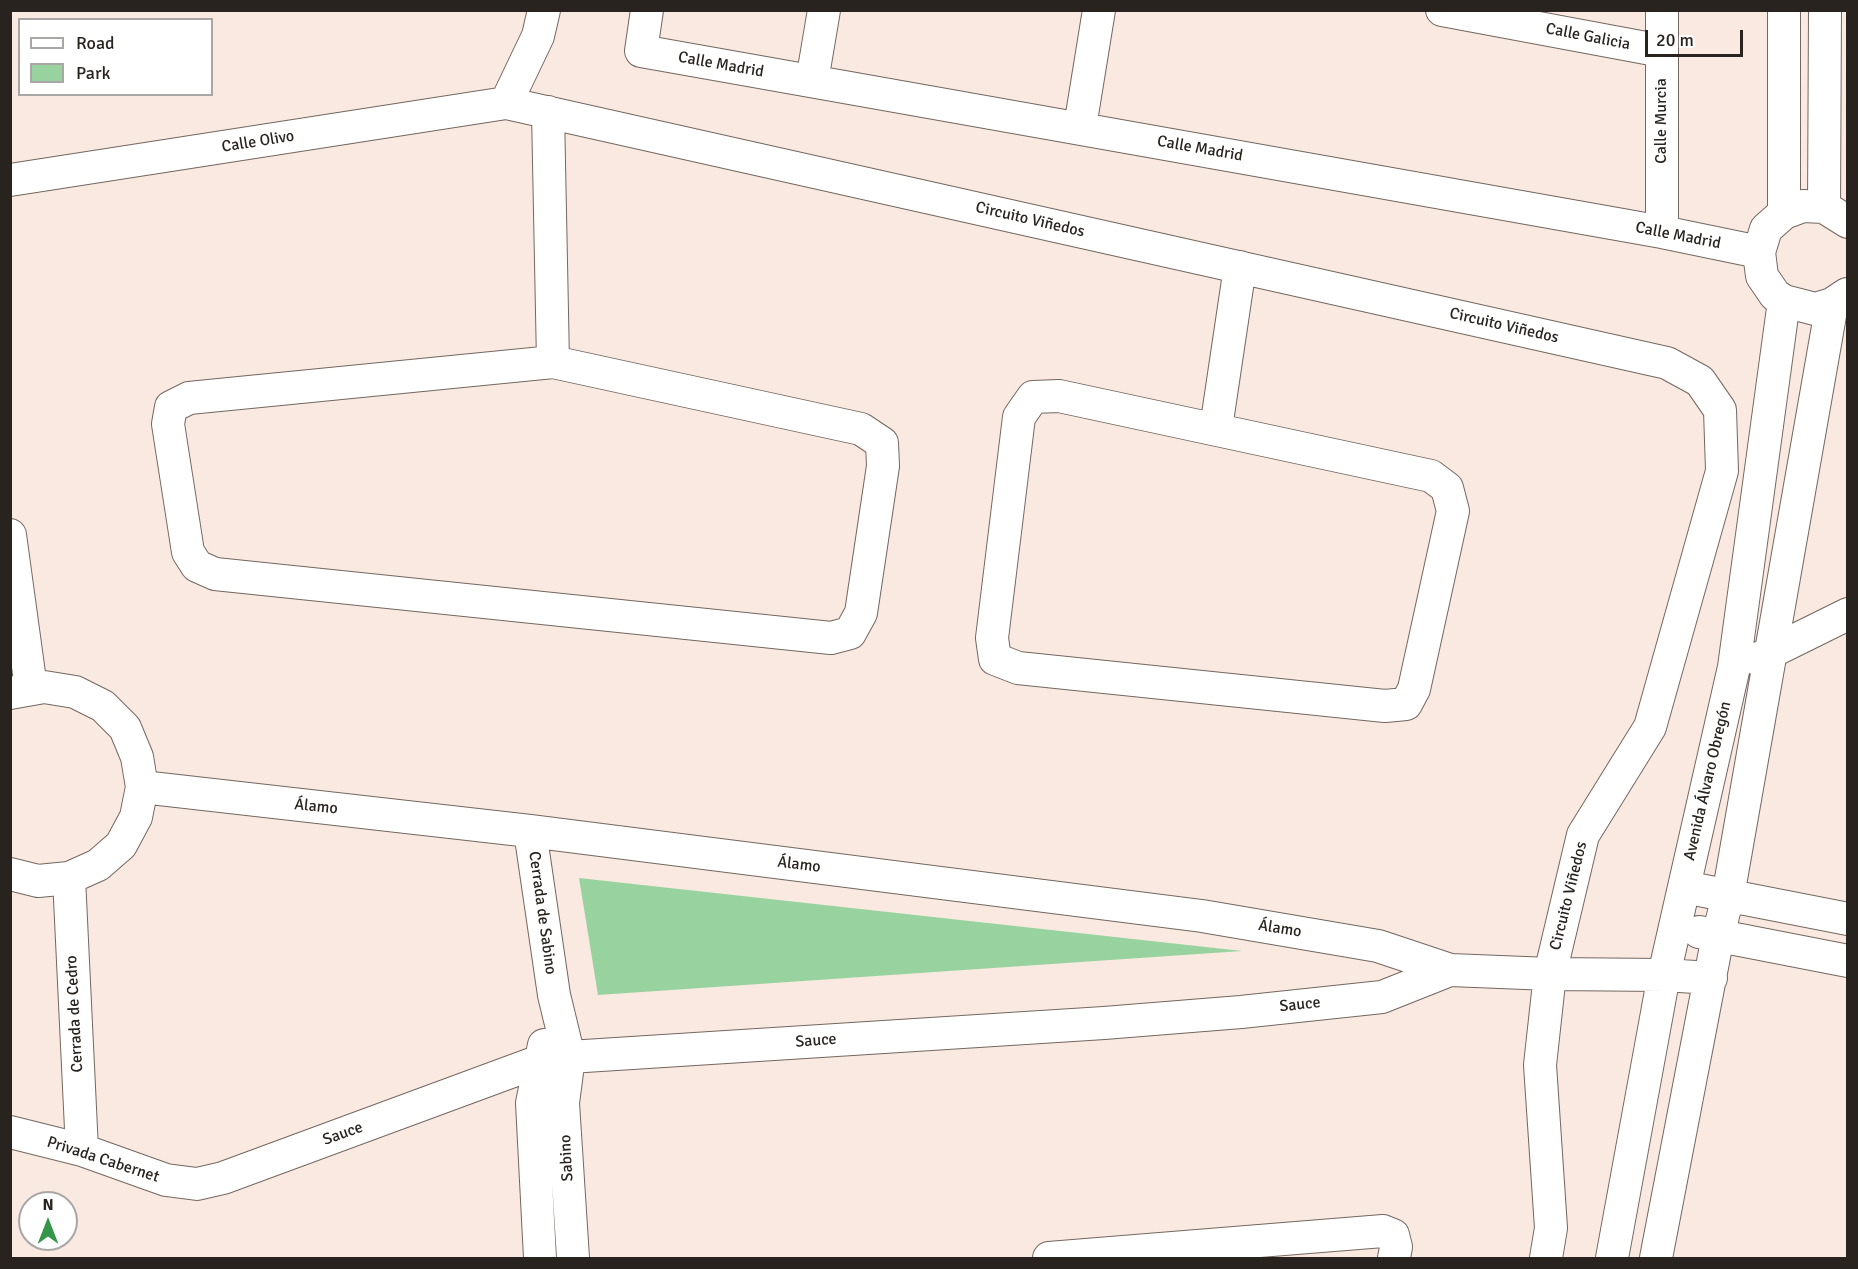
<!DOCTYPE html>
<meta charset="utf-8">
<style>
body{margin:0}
#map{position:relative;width:1858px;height:1269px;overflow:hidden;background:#f9e9e1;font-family:Signika,sans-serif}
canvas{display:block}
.frame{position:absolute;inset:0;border:12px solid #292320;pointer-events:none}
.legend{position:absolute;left:18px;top:18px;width:195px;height:78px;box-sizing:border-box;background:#fff;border:2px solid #a9a7a6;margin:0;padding:8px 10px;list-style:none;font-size:18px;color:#292320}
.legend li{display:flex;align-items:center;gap:12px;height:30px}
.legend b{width:30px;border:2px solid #a9a7a6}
.north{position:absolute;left:18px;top:1191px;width:60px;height:60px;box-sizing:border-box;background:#fff;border:2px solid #a9a7a6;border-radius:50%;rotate:0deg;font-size:16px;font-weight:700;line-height:24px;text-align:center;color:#292320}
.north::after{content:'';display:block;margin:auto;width:21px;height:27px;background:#359549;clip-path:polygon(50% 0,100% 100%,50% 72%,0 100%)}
.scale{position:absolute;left:1645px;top:30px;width:98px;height:27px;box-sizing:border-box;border:3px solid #292320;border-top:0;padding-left:8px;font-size:18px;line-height:21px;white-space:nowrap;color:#292320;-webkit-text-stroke:4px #fff;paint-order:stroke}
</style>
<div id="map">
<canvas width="1858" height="1269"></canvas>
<div class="frame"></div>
<ul class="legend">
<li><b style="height:8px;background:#fff"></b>Road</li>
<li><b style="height:16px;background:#98d39f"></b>Park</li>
</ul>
<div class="north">N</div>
<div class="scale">20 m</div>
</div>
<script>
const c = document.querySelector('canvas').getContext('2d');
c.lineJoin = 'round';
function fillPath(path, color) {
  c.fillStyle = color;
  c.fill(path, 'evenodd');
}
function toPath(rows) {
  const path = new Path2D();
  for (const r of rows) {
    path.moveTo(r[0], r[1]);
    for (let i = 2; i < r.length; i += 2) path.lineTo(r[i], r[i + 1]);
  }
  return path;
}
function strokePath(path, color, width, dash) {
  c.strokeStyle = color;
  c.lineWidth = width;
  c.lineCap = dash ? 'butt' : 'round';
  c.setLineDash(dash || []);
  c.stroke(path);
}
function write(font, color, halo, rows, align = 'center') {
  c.font = font + ' Signika,sans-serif';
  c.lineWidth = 6;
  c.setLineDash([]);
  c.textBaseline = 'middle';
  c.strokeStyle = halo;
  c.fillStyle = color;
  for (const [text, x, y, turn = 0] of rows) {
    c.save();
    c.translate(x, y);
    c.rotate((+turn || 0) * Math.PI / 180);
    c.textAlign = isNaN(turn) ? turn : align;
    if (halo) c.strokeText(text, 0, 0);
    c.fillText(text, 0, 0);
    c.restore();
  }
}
fillPath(toPath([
 [579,878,1242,951,598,995]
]), '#98d39f');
const minor = toPath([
 [647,10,641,51,1662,232,1759,252],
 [1442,10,1662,51],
 [1662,10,1662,232],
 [812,81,824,10],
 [506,103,538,36,544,10],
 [548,112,553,362],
 [1080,127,1099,10],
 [10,180,506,103,1667,363,1700,381,1720,410,1722,471,1650,727,1583,835,1550,974,1540,1065,1551,1228,1546,1258],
 [1824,207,1825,10],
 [1784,213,1784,10],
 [1847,294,1832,304,1815,309,1784,301,1775,295,1762,276,1759,252,1766,229,1784,213,1803,206,1824,207,1848,222],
 [553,362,861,429,882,443,883,466,861,613,850,633,831,638,215,574,197,566,188,552,168,424,171,407,189,398,553,362],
 [1059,396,1431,476,1447,488,1453,511,1414,689,1406,704,1385,706,1018,668,995,659,992,638,1019,417,1033,397,1059,396],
 [1216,428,1240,267],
 [10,535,31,688],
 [1757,659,1848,614],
 [10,693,44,687,75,692,103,706,125,728,137,757,142,787,136,817,121,845,98,865,69,878,38,881,10,874],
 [142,787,530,831,1202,916,1378,946,1450,970,1550,974,1664,975,1711,978],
 [530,831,554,995,569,1057,563,1103,573,1258],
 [69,878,82,1150],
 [1684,887,1848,919],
 [1699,932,1848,961],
 [10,1132,82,1150,166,1180,197,1184,223,1178,540,1061,569,1057,1104,1023,1241,1012,1382,997,1450,970],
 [540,1258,532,1103,544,1045],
 [1049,1258,1383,1231,1393,1235,1396,1247,1394,1258],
 [1612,1258,1664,975,1734,667,1784,301],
 [1656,1258,1718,936,1728,896,1832,304]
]);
strokePath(minor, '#746760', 34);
strokePath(minor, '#fff', 32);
write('16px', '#292320', '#fff', [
 ["Calle Galicia",1588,37,11],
 ["Calle Madrid",721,65,10],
 ["Calle Murcia",1662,121,-90],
 ["Calle Olivo",258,142,-9],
 ["Calle Madrid",1200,149,10],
 ["Circuito Viñedos",1030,220,13],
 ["Calle Madrid",1678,236,11],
 ["Circuito Viñedos",1504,326,13],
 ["Avenida Álvaro Obregón",1708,781,-77],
 ["Álamo",316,807,6],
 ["Álamo",799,865,7],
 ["Circuito Viñedos",1569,896,-76],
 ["Cerrada de Sabino",542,913,82],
 ["Álamo",1280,929,9],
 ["Sauce",1300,1005,-6],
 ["Cerrada de Cedro",75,1014,-93],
 ["Sauce",816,1041,-4],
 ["Sauce",343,1134,-20],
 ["Sabino",567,1158,-93],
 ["Privada Cabernet",103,1160,18]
]);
</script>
